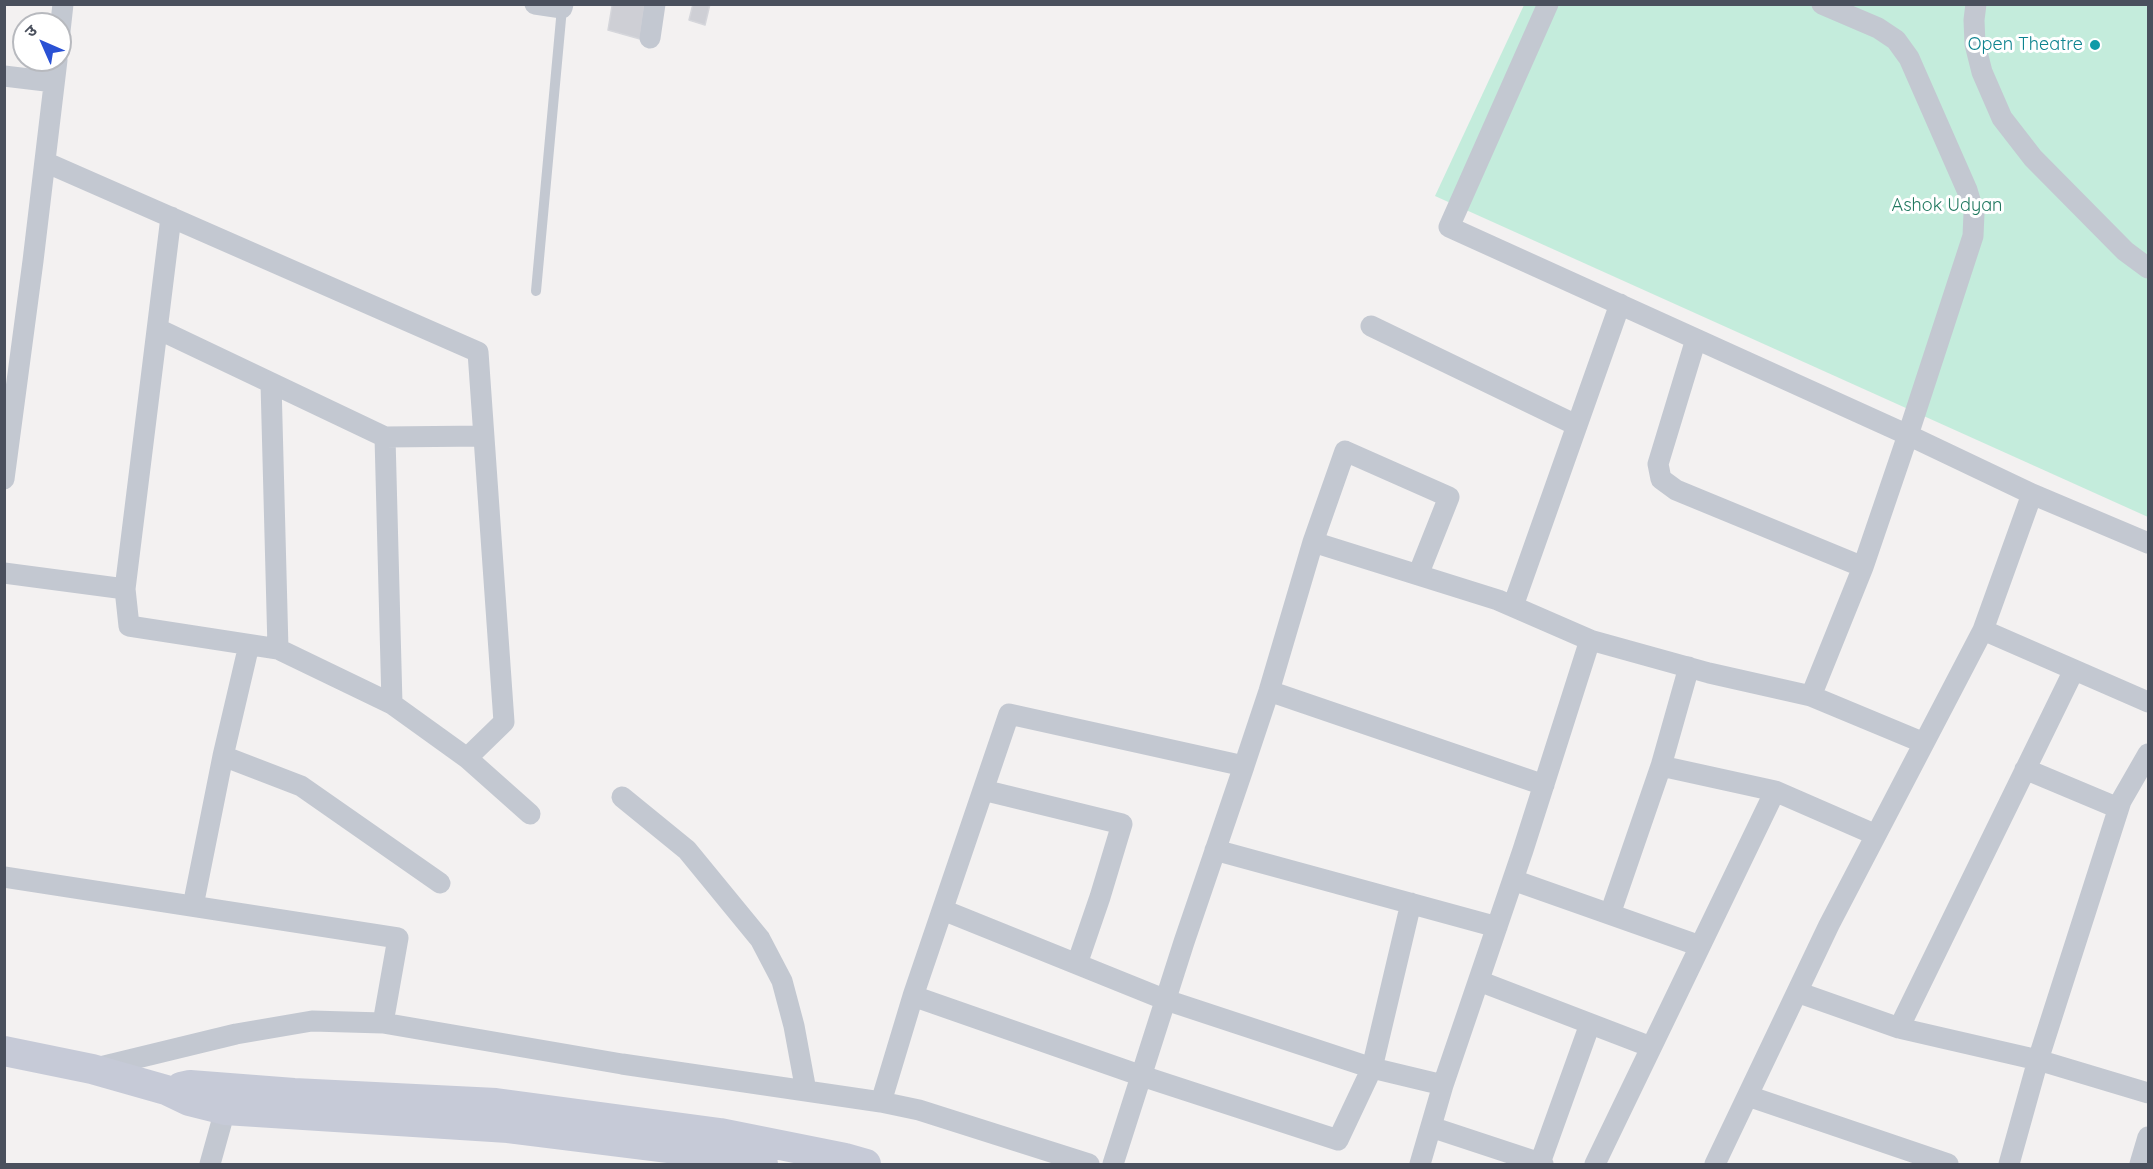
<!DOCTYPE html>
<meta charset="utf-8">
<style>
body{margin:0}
#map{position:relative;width:2153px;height:1169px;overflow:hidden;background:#f3f1f1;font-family:Quicksand,"Noto Sans Devanagari",sans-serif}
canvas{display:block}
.frame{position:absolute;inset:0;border:6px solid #4a505d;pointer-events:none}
.north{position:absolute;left:12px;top:12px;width:60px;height:60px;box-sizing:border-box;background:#fff;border:2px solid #b7b9be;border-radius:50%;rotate:315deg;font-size:16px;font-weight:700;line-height:24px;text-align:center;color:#4a505d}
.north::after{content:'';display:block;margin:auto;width:21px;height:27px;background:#2a51d4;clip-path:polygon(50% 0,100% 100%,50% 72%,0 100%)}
</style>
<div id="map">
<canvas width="2153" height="1169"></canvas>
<div class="frame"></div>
<div class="north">उ</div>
</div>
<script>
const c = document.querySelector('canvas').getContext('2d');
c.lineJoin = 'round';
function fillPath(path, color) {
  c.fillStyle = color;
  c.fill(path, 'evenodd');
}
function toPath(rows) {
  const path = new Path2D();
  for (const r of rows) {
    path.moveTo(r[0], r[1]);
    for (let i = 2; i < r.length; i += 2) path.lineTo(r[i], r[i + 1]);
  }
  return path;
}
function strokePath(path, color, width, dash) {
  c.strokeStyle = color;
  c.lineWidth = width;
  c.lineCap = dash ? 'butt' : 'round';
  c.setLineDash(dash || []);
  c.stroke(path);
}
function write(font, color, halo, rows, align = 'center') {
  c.font = font + ' Quicksand,sans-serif';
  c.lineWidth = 6;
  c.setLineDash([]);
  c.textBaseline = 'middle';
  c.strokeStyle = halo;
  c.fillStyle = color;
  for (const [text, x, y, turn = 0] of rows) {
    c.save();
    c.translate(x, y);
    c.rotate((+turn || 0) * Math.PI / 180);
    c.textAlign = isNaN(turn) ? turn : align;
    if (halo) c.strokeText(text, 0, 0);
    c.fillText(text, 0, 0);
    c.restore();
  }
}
fillPath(toPath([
 [1524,5,2148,5,2148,517,1435,196]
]), '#c4ecdc');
const building = toPath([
 [608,4,645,4,640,39,608,30,612,6,608,4],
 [693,4,710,4,705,25,689,20,693,4]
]);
fillPath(building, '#cecfd5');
strokePath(building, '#d5d6db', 1.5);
strokePath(toPath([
 [536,291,562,8]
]), '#c3c8d1', 10);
strokePath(toPath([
 [535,4,562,8,563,4],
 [1548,4,1449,227,1908,435,2032,494,1983,630,2148,702],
 [1976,4,1974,20,1975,44,1982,72,2002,118,2033,158,2125,251,2148,268],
 [60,31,63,4],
 [650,38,655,4],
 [4,76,54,82],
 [45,162,478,352,504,722,467,758],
 [1371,326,1576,425],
 [158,329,385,437,484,436],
 [1696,339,1658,464,1661,479,1676,490,1863,567],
 [271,383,278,649],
 [385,437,392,704],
 [4,479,33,261,57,60],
 [2032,494,2148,543],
 [1313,542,1345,451,1449,497,1418,575],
 [4,573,125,589,171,217],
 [125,589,129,626,278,649,392,704,467,758,530,814],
 [1513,606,1620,304],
 [1590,640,1709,673,1811,696,1924,743],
 [1689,667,1661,766,1775,791],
 [1269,691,1544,785],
 [1811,696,1863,567,1908,435,1973,236,1974,213,1967,190,1909,58,1896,40,1878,28,1822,4],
 [223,756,301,786,440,883],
 [2025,769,2118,808],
 [983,790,1122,824,1100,897,1077,964],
 [622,797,687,850,760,939,782,981,794,1026,806,1091],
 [1215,850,1497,927],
 [4,877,398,938,383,1023],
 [1513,880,1700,946],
 [193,906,223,756,249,645],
 [943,910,1166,1000,1372,1068,1411,903],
 [1610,914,1661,766],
 [1479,981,1651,1047],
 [1797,992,1899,1028,2038,1060,2148,1093],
 [913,996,1142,1076,1338,1140,1372,1068,1443,1085],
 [1899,1028,2074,670],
 [96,1068,236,1034,312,1021,383,1023,622,1064,881,1102,919,1110,1089,1164],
 [1748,1096,1948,1164],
 [881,1102,913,996,1009,714,1244,766,1269,691,1313,542,1498,600,1590,640,1523,850,1443,1085,1420,1164],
 [1431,1127,1543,1164],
 [1540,1163,1590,1024],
 [210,1164,225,1110],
 [1113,1164,1184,942,1244,766],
 [1595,1164,1775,791,1876,835],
 [1715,1164,1829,925,1983,630],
 [2009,1164,2038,1060,2121,801,2148,754],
 [2140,1164,2148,1137]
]), '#c3c8d1', 21);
strokePath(toPath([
 [4,1051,92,1069,166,1090,189,1101,225,1110,508,1128,717,1154,763,1164],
 [181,1087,190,1085,294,1093,496,1103,720,1133,845,1158,866,1164]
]), '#c6cad7', 30);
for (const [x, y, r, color] of [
 [2095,45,6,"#0f9aa8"]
]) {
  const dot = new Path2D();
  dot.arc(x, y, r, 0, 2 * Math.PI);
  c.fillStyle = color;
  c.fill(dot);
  strokePath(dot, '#fff', 2);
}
write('18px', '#0d838f', '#fff', [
 ["Open Theatre",2083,45]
], 'right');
write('18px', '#20785f', '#fff', [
 ["Ashok Udyan",1947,206]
]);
</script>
